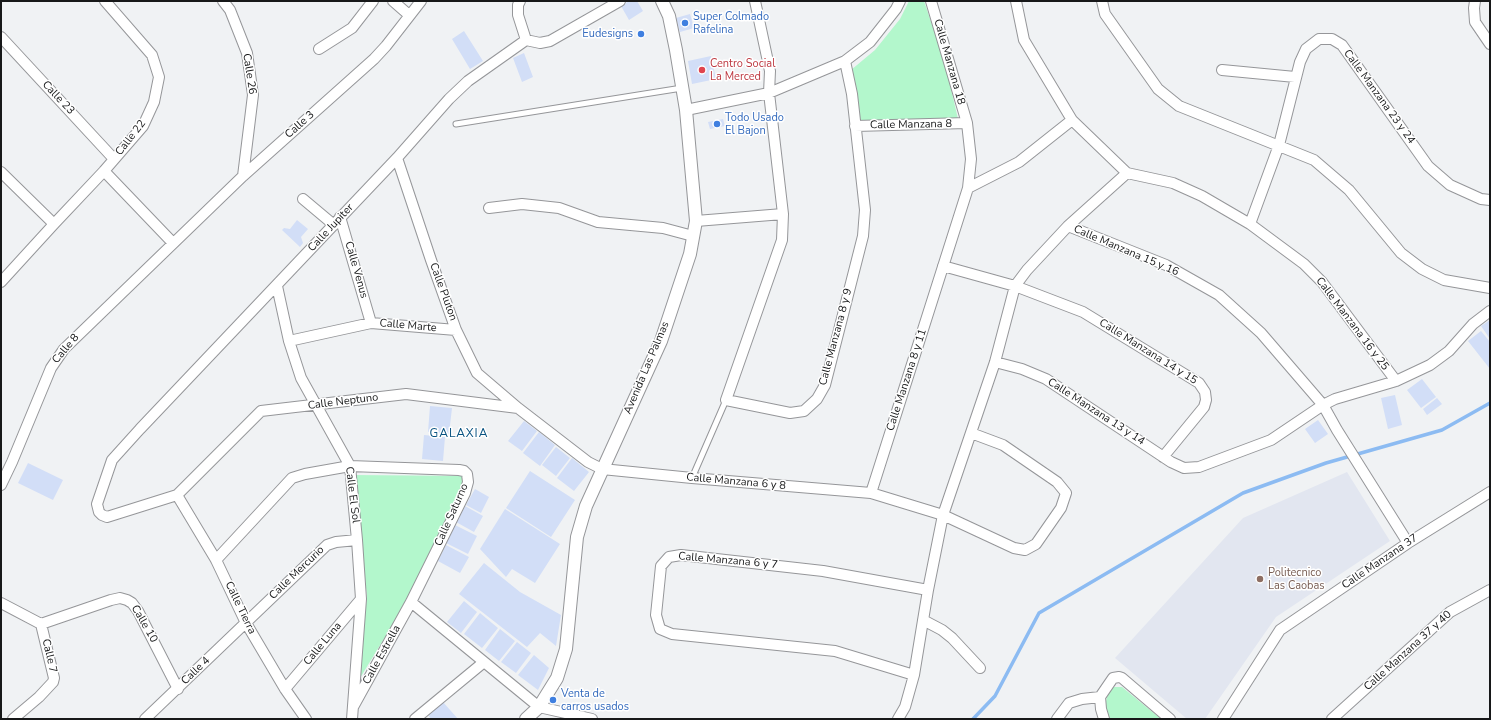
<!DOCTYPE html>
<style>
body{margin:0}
#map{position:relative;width:1491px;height:720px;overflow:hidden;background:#f0f2f4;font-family:"Nunito Sans",sans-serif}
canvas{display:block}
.frame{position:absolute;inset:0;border:2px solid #171819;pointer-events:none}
</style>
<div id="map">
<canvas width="1491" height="720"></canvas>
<div class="frame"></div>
</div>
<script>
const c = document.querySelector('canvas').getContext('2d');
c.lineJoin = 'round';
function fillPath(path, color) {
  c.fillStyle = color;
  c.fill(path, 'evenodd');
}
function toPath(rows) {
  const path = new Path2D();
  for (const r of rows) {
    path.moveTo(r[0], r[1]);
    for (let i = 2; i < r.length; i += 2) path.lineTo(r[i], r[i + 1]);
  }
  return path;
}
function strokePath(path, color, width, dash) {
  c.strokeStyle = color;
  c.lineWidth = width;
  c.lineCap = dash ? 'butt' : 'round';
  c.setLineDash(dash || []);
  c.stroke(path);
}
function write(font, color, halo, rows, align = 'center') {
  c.font = font + ' "Nunito Sans",sans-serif';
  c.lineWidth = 3;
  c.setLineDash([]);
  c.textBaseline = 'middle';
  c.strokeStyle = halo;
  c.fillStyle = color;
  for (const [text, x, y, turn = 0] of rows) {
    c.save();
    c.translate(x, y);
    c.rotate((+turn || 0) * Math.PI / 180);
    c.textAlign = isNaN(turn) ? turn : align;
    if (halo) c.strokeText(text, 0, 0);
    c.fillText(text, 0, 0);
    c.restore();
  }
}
fillPath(toPath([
 [1347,472,1390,541,1276,617,1205,719,1187,719,1115,658,1243,518]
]), '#e2e6f0');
fillPath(toPath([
 [909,1,924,1,945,63,958,119,857,122,851,70,875,50,900,19],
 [353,475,466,476,407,601,357,683,367,596],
 [1110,687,1122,687,1161,719,1108,719,1104,708]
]), '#b3f7cc');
strokePath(toPath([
 [973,719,995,696,1039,613,1243,493,1326,463,1442,430,1490,403]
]), '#8cbbf2', 3.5);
fillPath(toPath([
 [629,1,637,1,643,11,629,20,621,6],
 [690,14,694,28,680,32,676,18],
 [643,30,645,35,639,38,637,33],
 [464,31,483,61,470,69,452,39],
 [524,53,533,77,522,82,513,58],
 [711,56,716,79,692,84,688,61],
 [723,119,725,126,710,129,708,122],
 [297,220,308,229,301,237,303,243,300,247,282,230,284,228,290,229],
 [1490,320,1490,339,1481,326],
 [1481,331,1490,342,1490,369,1468,341],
 [1422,379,1436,397,1421,408,1407,390],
 [1395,395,1402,425,1388,429,1381,398],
 [1437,398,1442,404,1427,415,1423,409],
 [430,406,452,408,449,434,428,432],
 [1318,420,1328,434,1315,443,1305,429],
 [524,421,537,431,522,451,508,441],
 [539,432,555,445,540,466,523,453],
 [424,435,445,437,443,461,422,459],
 [556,447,570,458,556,476,542,465],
 [572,458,589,472,574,491,557,478],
 [28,463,63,480,53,500,18,483],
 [530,471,575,500,551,537,506,508],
 [475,489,489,497,481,513,466,505],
 [465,506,483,516,474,532,456,522],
 [505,509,560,544,535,583,512,569,506,577,480,549],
 [455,525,477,536,468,554,446,543],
 [446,545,469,557,460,573,438,561],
 [484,563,520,592,561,615,556,646,540,633,527,647,459,594],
 [464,601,477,612,461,633,447,622],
 [480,613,498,628,482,648,464,634],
 [500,629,515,641,499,661,485,650],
 [517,642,531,653,516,673,501,662],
 [534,655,549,668,538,690,518,675],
 [443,702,458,719,431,719,428,715]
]), '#d2def7');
const service = toPath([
 [456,124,682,88],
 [692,478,726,400]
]);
const minor = toPath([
 [223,1,230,10,247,53,253,95,243,176],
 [393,1,409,15],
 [520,1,518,5,518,15,526,40],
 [620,1,550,41,540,43,526,40,468,81,449,99,397,158,140,429,112,460,97,504,99,512,102,515,107,517,177,495,261,411,406,394,518,408,588,462,602,469,692,478,871,493,943,515,1014,548,1025,550,1036,544,1061,508,1066,493,1057,482,1003,445,971,433],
 [755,1,770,71,769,93,783,214,782,240,726,400,790,413,804,411,817,399,825,385,863,236,865,210,852,94,845,61],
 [1016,1,1024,40,1072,120,1127,173],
 [1102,1,1105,14,1158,89,1179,106,1314,160,1349,190,1401,253,1422,269,1444,280,1490,288],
 [1475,1,1474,8,1475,22,1490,44],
 [1,37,114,159],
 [319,49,352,28,373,1],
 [1222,70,1295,77],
 [686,110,769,93,845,61,870,42,896,9,900,1],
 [855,126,967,123],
 [397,158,431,260,456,330,477,373,518,408],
 [104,171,173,243],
 [1,172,54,224],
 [1127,173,1173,183,1202,196,1250,224,1304,264,1322,282,1396,381],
 [968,188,1019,162,1072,120],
 [303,199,334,225],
 [489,208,522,204,559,208,598,222,663,228,693,236],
 [340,217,371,323],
 [696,221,783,214],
 [1250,224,1279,145,1300,62,1306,49,1319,39,1332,39,1342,45,1428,166,1450,185,1481,199,1490,200],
 [1068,226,1166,265,1219,295,1261,333,1323,405,1337,430,1408,543],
 [943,266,1015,286,1083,312,1199,383,1205,392,1206,400,1204,407,1163,457],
 [1,282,54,224,104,171,143,126,154,102,159,77,152,55,105,1],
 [277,286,289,341,301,378,350,466,357,540,361,599,352,719],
 [289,341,371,323,456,330],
 [995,362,1022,369,1046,379,1171,462,1184,468,1199,467,1271,440,1323,405,1335,399,1396,381,1430,365,1449,351,1473,324,1490,311],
 [1,485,12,462,51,368,64,349,243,176,374,59,386,46,421,1],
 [871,493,968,188,971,159,967,123,931,1],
 [177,495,216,560,246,623,285,689,306,719],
 [216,560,292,478,305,474,350,466,459,470,464,471,467,474,468,482,465,493,411,602,353,707],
 [411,602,539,707,592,719],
 [1,603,41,624],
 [923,620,942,630,952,638,980,668],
 [41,624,111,600,120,598,127,600,132,603,138,611,178,689],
 [914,675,835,651,672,634,660,629,656,615,661,566,669,557,681,555,823,571,928,590],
 [285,689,361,599],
 [13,719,39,697,53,682,54,678,41,624],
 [145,719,327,545,336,542,357,540],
 [415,719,484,662],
 [898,719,905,707,914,675,928,590,943,515,995,362,1015,286,1027,270,1068,226,1127,173],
 [1057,719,1069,703,1082,699,1100,697],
 [1104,719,1101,709,1100,697,1113,678,1119,677,1122,678,1170,719],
 [1223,719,1280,630,1408,543,1490,492],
 [1332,719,1450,612,1490,590]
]);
const tertiary = toPath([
 [526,719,539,707,557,678,566,649,577,537,586,506,661,341,690,254,696,221,686,110,676,50,669,16,662,1]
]);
strokePath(service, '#959699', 7);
strokePath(minor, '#959699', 12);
strokePath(tertiary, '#959699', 14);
strokePath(service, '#fff', 5);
strokePath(minor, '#fff', 10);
strokePath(tertiary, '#fff', 12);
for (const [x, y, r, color] of [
 [685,23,4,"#3f7fe0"],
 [641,34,4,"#3f7fe0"],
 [702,70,4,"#e0444e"],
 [717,124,4,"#3f7fe0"],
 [1260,579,4,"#8d6e63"],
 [553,700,4,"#3f7fe0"]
]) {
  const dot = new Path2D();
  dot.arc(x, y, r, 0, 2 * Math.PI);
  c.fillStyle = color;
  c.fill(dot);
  strokePath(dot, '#fff', 1.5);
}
write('11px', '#366cbe', '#fff', [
 ["Super Colmado",693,17],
 ["Rafelina",693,30],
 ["Eudesigns",633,34,"right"],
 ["Todo Usado",725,118],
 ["El Bajon",725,131],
 ["Venta de",561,694],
 ["carros usados",561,707]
], 'left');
write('11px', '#171819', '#fff', [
 ["Calle Manzana 18",949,62,74],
 ["Calle 26",249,74,81],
 ["Calle Manzana 23 y 24",1379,97,54],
 ["Calle 23",58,98,47],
 ["Calle 3",300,125,-42],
 ["Calle Manzana 8",911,125,-1],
 ["Calle 22",131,138,-52],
 ["Calle Jupiter",331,228,-47],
 ["Calle Manzana 15 y 16",1126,251,23],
 ["Calle Venus",356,270,74],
 ["Calle Pluton",443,292,70],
 ["Calle Manzana 16 y 25",1352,324,53],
 ["Calle Marte",408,326,5],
 ["Calle Manzana 8 y 9",836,337,-75],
 ["Calle 8",66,349,-50],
 ["Calle Manzana 14 y 15",1148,352,32],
 ["Avenida Las Palmas",647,368,-67],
 ["Calle Manzana 8 y 11",907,380,-72],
 ["Calle Neptuno",343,402,-7],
 ["Calle Manzana 13 y 14",1096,412,33],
 ["Calle Manzana 6 y 8",736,482,5],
 ["Calle El Sol",352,495,83],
 ["Calle Saturno",452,515,-66],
 ["Calle Manzana 6 y 7",728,561,5],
 ["Calle Manzana 37",1380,562,-34],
 ["Calle Mercurio",297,573,-44],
 ["Calle Tierra",240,608,64],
 ["Calle 10",144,624,60],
 ["Calle Luna",323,644,-50],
 ["Calle Manzana 37 y 40",1408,651,-42],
 ["Calle Estrella",382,655,-61],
 ["Calle 7",49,656,77],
 ["Calle 4",196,671,-44]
]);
write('11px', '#be3a42', '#fff', [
 ["Centro Social",710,64],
 ["La Merced",710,77]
], 'left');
write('11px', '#785e54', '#fff', [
 ["Politecnico",1268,573],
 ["Las Caobas",1268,586]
], 'left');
c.letterSpacing = '1px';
write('12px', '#085280', '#fff', [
 ["GALAXIA",459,434]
]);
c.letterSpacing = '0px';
</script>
